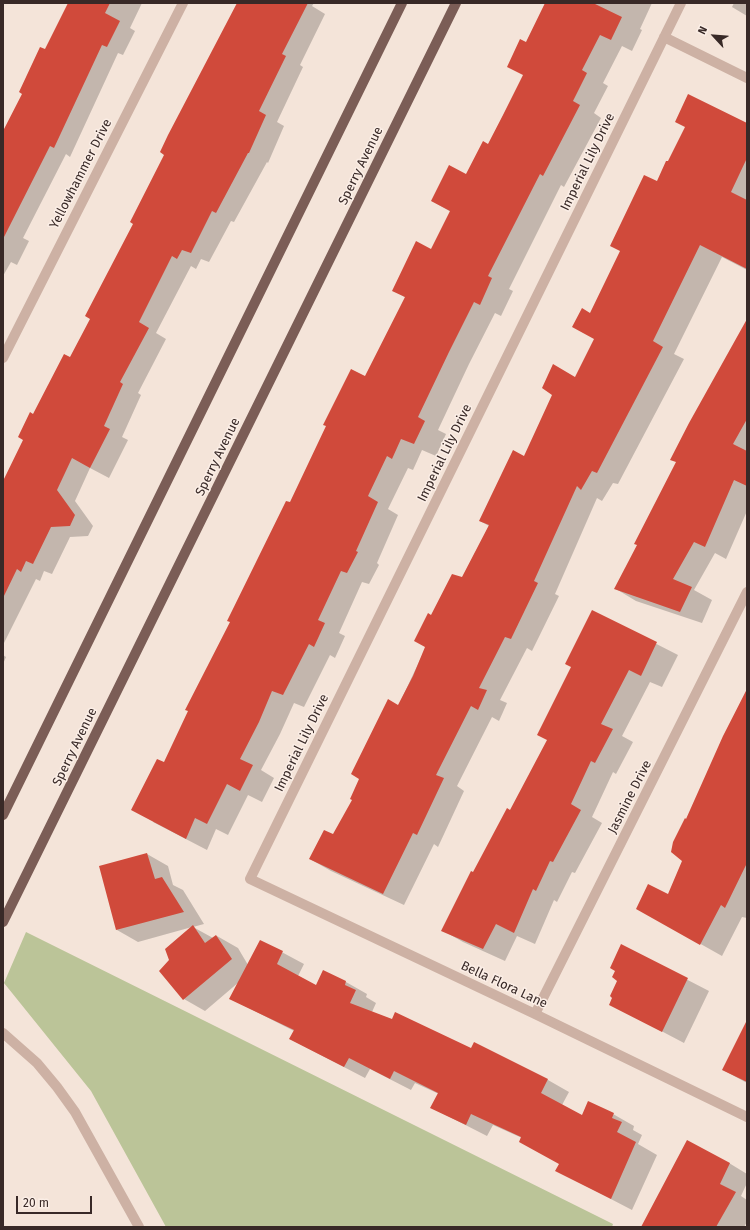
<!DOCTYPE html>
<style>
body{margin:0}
#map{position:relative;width:750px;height:1230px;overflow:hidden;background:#f4e4d9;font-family:"Fira Sans",sans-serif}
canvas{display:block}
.frame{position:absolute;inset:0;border:4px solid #382927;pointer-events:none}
.north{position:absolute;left:694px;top:16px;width:40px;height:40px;-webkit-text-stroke:3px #fbeee6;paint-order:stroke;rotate:296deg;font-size:11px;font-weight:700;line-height:16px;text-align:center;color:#382927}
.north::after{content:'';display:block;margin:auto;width:14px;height:18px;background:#382927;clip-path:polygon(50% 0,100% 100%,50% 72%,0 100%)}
.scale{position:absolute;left:16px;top:1196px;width:76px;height:18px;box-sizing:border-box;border:2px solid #382927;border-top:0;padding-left:5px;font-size:12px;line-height:14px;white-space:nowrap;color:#382927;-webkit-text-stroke:3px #fbeee6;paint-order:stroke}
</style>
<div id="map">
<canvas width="750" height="1230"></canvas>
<div class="frame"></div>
<div class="north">N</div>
<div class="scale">20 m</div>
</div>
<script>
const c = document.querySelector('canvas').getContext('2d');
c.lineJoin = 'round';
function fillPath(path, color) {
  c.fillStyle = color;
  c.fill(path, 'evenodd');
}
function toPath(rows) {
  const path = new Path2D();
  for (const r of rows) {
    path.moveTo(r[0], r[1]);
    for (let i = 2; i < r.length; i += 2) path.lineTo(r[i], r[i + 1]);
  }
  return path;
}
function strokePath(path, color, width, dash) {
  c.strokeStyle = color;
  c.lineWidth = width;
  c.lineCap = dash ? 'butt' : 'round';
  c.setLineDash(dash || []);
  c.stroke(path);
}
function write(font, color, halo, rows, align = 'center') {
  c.font = font + ' "Fira Sans",sans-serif';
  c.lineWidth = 3;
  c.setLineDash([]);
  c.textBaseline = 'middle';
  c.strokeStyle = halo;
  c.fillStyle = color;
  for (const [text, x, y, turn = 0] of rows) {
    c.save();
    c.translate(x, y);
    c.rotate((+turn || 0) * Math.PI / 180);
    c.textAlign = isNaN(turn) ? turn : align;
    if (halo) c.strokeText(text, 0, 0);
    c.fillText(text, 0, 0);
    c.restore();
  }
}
fillPath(toPath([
 [26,932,613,1224,612,1227,166,1227,91,1091,4,983]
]), '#bbc498');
fillPath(toPath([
 [69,3,142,3,130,28,135,31,123,55,118,53,70,157,66,154,23,238,29,241,17,265,11,262,3,276,3,133],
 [238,3,314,3,312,6,325,14,300,65,303,67,277,122,284,126,268,163,267,162,234,222,231,221,209,262,201,259,196,269,191,266,156,333,166,339,138,393,141,395,122,437,128,440,109,478,90,468,75,501,93,526,88,536,70,537,52,574,44,571,40,581,36,579,3,645,3,483,24,440,33,415,70,358,91,319,166,154],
 [546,3,652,3,640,29,642,30,632,51,622,46,603,83,608,86,594,113,601,118,564,187,561,185,509,289,513,291,501,316,495,313,469,364,438,430,446,434,436,456,422,450,413,470,408,468,388,509,398,515,377,563,379,565,369,584,362,582,339,633,345,636,335,658,330,655,304,707,294,703,280,734,261,770,274,778,262,802,248,795,228,835,216,829,207,850,153,822,165,764,291,504,365,377,406,298,393,290,431,250,451,212,432,201,467,175,488,145,524,75,526,43],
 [734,3,747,3,747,16,732,7],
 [747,124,747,270,722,257,674,354,684,359,618,484,613,483,602,501,597,498,555,594,559,596,532,651,527,648,500,700,507,703,499,721,492,717,457,786,464,791,438,847,434,844,404,905,331,871,310,859,333,836,354,800,426,647,431,616,462,578,489,526,480,521,524,457,576,378,595,339,590,314,657,183],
 [747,320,747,511,726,559,715,553,694,590,712,600,702,623,636,601,616,589],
 [592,611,678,655,662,687,650,682,622,736,633,742,616,774,613,772,592,817,602,823,575,873,572,872,557,902,554,900,535,944,517,936,505,961,463,942,442,930,511,811,548,740],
 [3,655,6,657,3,664],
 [747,689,747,918,742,917,722,956,658,920,683,860,687,821,724,736],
 [147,854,168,866,173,885,183,890,204,924,193,927,213,938,217,936,238,948,248,965,261,941,304,964,298,976,317,986,346,982,367,994,366,997,376,1003,372,1012,472,1049,548,1080,569,1092,562,1105,583,1116,613,1114,634,1126,633,1130,642,1135,638,1144,657,1155,632,1210,557,1171,560,1164,522,1138,493,1125,487,1136,432,1108,439,1094,415,1083,411,1090,370,1069,365,1078,290,1039,294,1031,231,999,239,982,205,1011,184,999,171,960,192,927,138,942,117,930],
 [622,946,709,991,684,1043,610,1004,619,980,616,970],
 [747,1022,747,1083,723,1070],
 [729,1163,747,1174,747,1183,741,1196,747,1200,747,1222,744,1227,642,1227]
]), '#0003');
fillPath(toPath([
 [68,3,110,3,105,13,120,21,107,47,102,45,54,148,50,146,3,239,3,131,22,94,19,92,40,47,45,49],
 [237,3,308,3,282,54,286,56,259,111,266,115,249,153,248,153,216,213,212,211,191,253,182,250,177,259,172,256,139,322,149,328,120,382,123,384,104,426,110,429,90,468,72,458,57,490,75,515,70,526,51,527,33,564,26,561,21,572,17,569,3,598,3,481,23,440,18,437,30,412,33,414,64,354,70,357,90,319,85,316,133,224,130,222,164,155,160,152,168,135],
 [545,3,593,3,622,17,611,40,600,35,582,70,587,73,573,101,580,105,543,176,540,174,488,276,492,278,480,305,474,302,449,352,418,417,425,421,414,444,401,439,392,459,387,456,368,496,378,502,356,551,358,552,347,573,341,571,318,620,325,623,314,647,309,644,283,695,272,691,259,722,240,759,253,765,240,791,227,784,207,824,195,818,186,839,131,810,157,759,164,762,188,711,185,710,230,622,227,621,286,501,290,502,326,426,323,425,351,369,365,376,405,297,392,291,416,241,431,249,450,211,431,201,449,165,466,174,483,141,488,144,503,115,523,75,507,67,520,39,526,42],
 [688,94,747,123,747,158,731,192,747,200,747,269,700,245,653,341,663,347,597,473,592,471,581,490,577,486,534,581,538,583,511,639,505,637,479,688,487,690,478,710,471,706,436,775,444,778,417,835,413,833,383,894,309,859,324,830,333,834,352,800,350,799,359,779,351,774,388,699,398,705,413,676,425,647,414,641,428,613,431,615,452,574,462,577,489,525,479,521,513,450,524,456,552,395,542,388,553,364,575,377,594,339,572,327,582,308,590,313,620,251,610,246,644,175,657,181,666,161,668,161,685,127,675,122],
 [747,319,747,419,733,444,747,451,747,486,734,480,705,547,694,542,673,579,692,587,680,612,614,589,637,545,634,544,676,462,670,460,689,423],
 [592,610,657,642,641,676,629,670,601,724,613,729,595,763,591,761,571,804,581,810,553,862,550,861,536,891,533,889,514,933,496,924,483,949,441,931,471,871,473,872,507,808,510,810,547,740,537,735,571,667,565,664],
 [747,689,747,863,725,908,721,905,700,945,636,909,648,884,668,894,682,861,671,852,673,842,685,818,686,819,723,736],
 [147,853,155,879,162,877,184,912,116,930,99,866],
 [193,925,205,943,216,935,232,959,183,1000,159,971,169,960,165,949],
 [260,940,283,951,277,964,316,985,323,970,346,981,345,985,356,990,350,1003,392,1019,395,1012,471,1048,474,1042,548,1079,541,1093,582,1115,588,1101,614,1113,612,1118,622,1122,617,1132,636,1142,611,1199,555,1171,559,1164,519,1142,521,1137,471,1114,466,1125,430,1108,438,1093,394,1071,390,1079,349,1058,344,1067,289,1039,294,1030,229,999],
 [621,944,688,978,662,1032,609,1005,612,998,610,996,617,981,612,977,615,971,610,968],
 [747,1020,747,1082,722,1070],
 [687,1140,730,1163,720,1184,736,1192,716,1227,641,1227]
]), '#d04a3b');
strokePath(toPath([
 [681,3,250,879,535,1014,747,1117],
 [664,37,747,78],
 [3,358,183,3],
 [535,1014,747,592],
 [3,1033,37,1063,57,1087,75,1112,139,1227]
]), '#cdb1a4', 10);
strokePath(toPath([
 [3,815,402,3],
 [3,922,456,3]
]), '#7b5d56', 10);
write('13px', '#382927', '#fbeee6', [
 ["Imperial Lily Drive",588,162,-64],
 ["Sperry Avenue",361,166,-64],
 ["Yellowhammer Drive",81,174,-63],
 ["Imperial Lily Drive",445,453,-64],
 ["Sperry Avenue",218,457,-64],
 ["Imperial Lily Drive",302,743,-64],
 ["Sperry Avenue",75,747,-64],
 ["Jasmine Drive",630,797,-63],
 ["Bella Flora Lane",504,985,25]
]);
</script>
